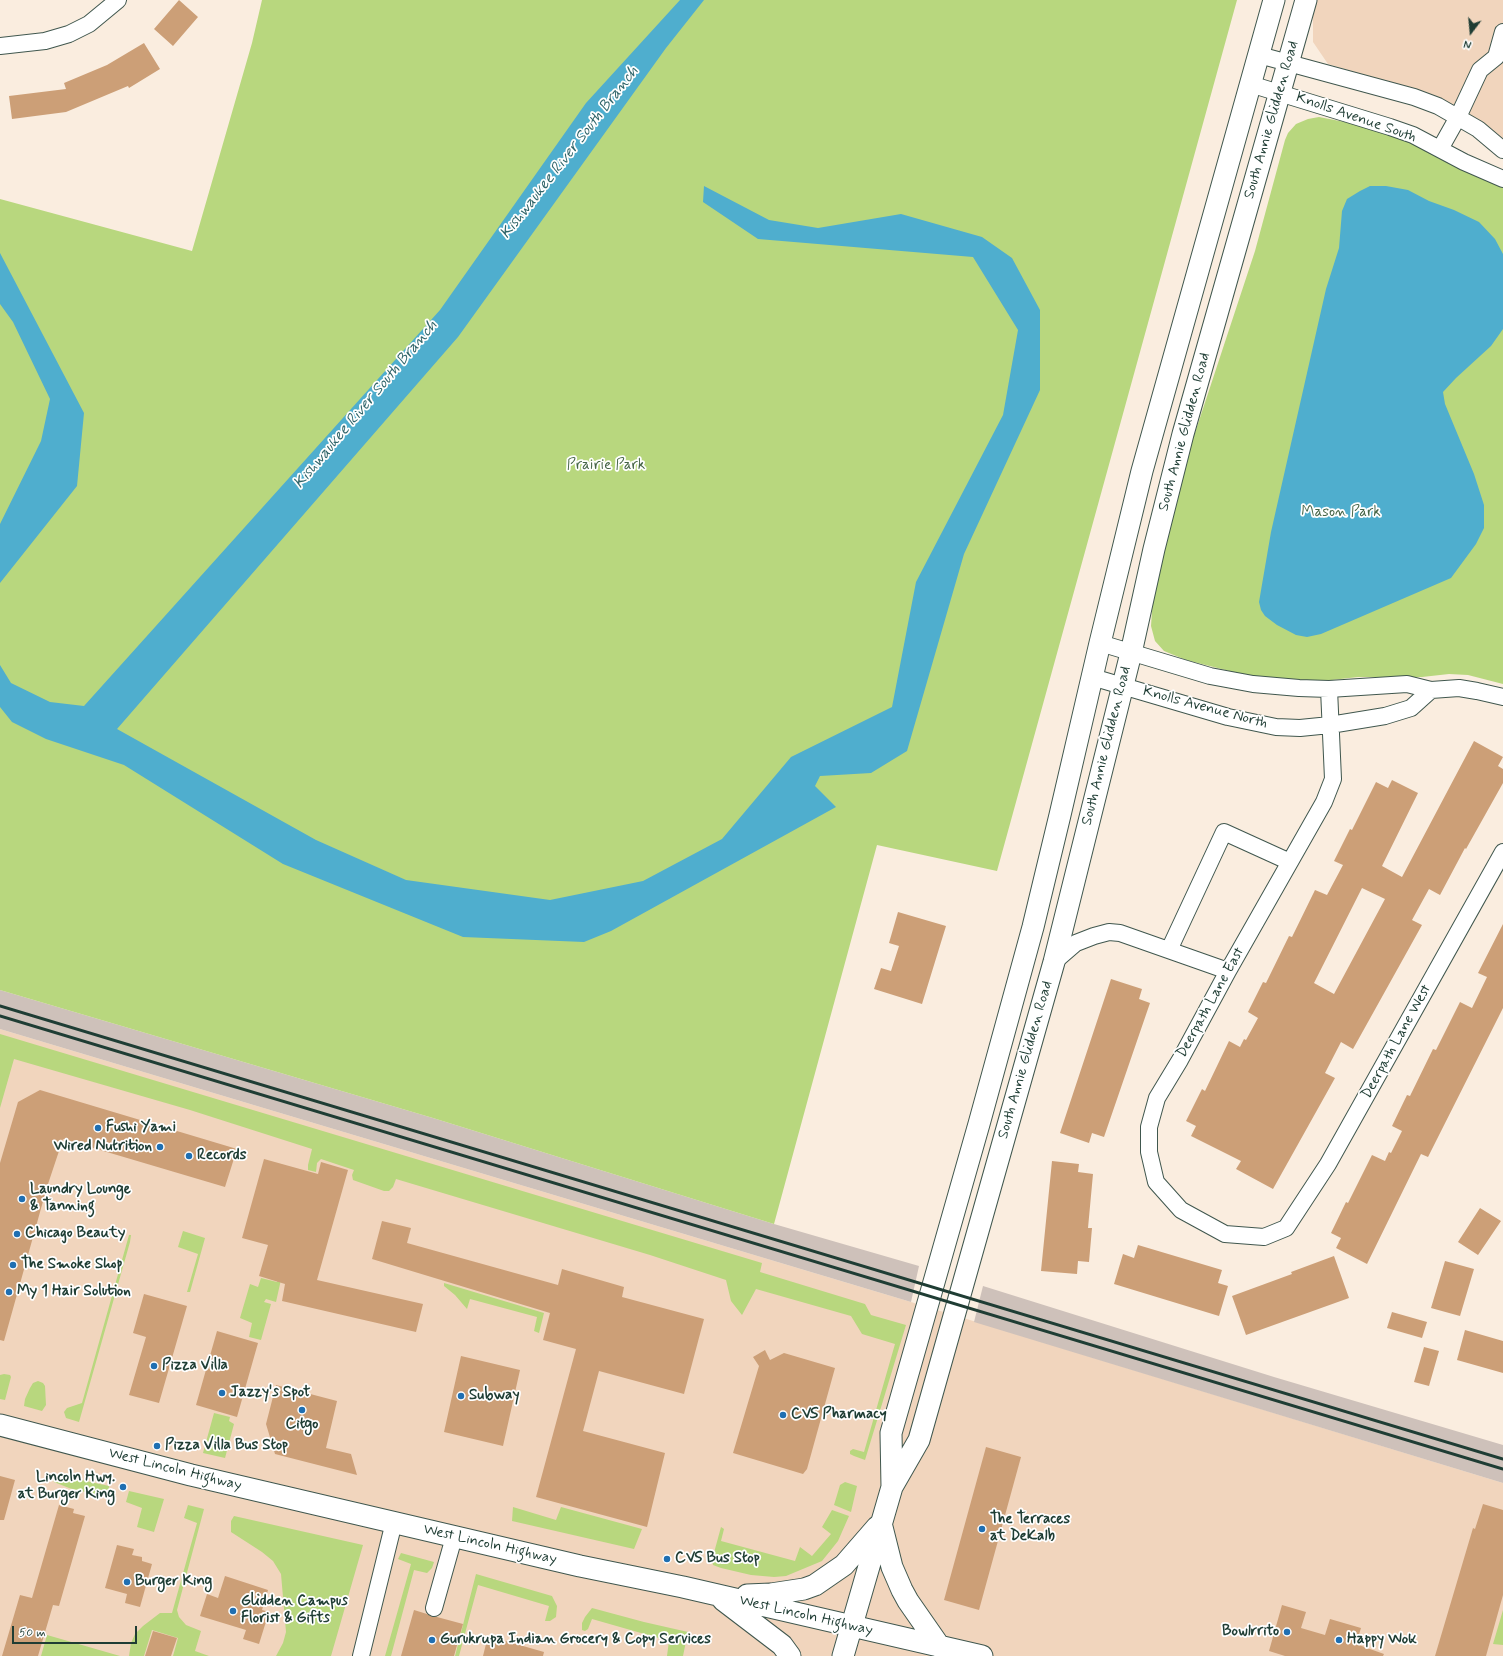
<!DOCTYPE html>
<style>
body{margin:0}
#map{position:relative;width:1503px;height:1656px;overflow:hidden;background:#faeddf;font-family:Mynerve,sans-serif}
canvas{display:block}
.north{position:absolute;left:1451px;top:12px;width:40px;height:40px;-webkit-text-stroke:3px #fff;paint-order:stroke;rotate:196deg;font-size:11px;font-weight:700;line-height:16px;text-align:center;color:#1f3d34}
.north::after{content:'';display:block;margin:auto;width:14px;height:18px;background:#1f3d34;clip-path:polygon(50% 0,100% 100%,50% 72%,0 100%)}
.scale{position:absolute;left:12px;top:1626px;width:125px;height:18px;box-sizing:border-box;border:2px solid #1f3d34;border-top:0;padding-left:5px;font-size:12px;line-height:14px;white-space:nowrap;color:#1f3d34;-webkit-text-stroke:3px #fff;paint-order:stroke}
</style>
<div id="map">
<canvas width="1503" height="1656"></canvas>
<div class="north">N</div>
<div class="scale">50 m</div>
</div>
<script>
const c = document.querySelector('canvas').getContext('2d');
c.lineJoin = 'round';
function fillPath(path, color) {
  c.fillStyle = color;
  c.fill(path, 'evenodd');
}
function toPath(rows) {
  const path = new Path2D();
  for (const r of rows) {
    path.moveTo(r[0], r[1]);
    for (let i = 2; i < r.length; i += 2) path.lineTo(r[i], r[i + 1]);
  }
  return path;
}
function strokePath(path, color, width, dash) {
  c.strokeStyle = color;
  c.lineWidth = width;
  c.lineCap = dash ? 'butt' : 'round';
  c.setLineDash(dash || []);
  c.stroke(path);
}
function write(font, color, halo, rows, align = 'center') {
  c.font = font + ' Mynerve,sans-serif';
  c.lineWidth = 3.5;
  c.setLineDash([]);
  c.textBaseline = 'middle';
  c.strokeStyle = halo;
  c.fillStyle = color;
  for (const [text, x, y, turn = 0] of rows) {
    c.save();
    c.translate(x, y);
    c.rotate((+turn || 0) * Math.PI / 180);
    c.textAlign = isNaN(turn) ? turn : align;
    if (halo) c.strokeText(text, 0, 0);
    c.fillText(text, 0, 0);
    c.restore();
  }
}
fillPath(toPath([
 [1316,0,1503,0,1503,140,1477,119,1433,96,1328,64,1313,42,1313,11],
 [0,1029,911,1302,1503,1483,1503,1656,0,1656]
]), '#f1d5bd');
fillPath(toPath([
 [0,990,433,1118,774,1224,919,1266,911,1302,0,1029],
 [983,1286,1274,1377,1503,1445,1503,1483,974,1322]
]), '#cec1ba');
fillPath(toPath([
 [262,0,1237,0,997,871,877,845,774,1224,433,1118,0,990,0,199,192,251,252,43],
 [1319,117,1350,123,1392,135,1503,184,1503,684,1468,675,1449,674,1422,677,1358,677,1323,681,1293,681,1253,677,1186,660,1164,651,1155,641,1151,626,1153,597,1158,570,1189,451,1255,251,1285,140,1288,133,1296,124,1308,119],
 [0,1034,762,1263,760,1272,865,1304,871,1315,906,1325,865,1460,854,1456,850,1454,850,1451,853,1449,864,1452,895,1344,862,1334,851,1316,756,1289,742,1315,731,1301,726,1280,650,1255,396,1179,393,1187,389,1191,384,1191,353,1180,352,1175,354,1170,321,1159,317,1163,316,1172,308,1170,308,1165,312,1149,190,1110,14,1059,0,1108],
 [183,1231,205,1238,190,1292,187,1292,198,1254,178,1247],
 [129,1235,131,1235,130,1242,79,1422,66,1418,64,1412,67,1408,82,1403],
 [282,1262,284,1266,276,1302,266,1299,264,1302,271,1304,261,1340,249,1337,252,1323,240,1318,250,1284,258,1287,261,1278,277,1282],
 [444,1283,544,1313,539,1333,534,1331,537,1317,470,1299,467,1309,455,1295,444,1286],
 [4,1374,10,1375,11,1377,5,1400,0,1399,0,1375],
 [38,1381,43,1383,45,1386,46,1405,42,1411,24,1406,25,1399,30,1388,33,1383],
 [214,1413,230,1417,229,1421,234,1424,225,1458,203,1453],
 [50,1473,109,1486,109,1494,97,1495,69,1488,54,1482],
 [845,1482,857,1486,851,1512,834,1505,840,1485],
 [129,1491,164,1499,154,1532,137,1527,142,1508,126,1502],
 [188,1505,204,1509,177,1610,179,1617,186,1625,201,1631,195,1651,209,1656,173,1656,178,1638,152,1630,144,1656,129,1656,131,1643,135,1634,143,1626,160,1613,172,1613,197,1523,184,1518],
 [513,1507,556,1520,561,1507,642,1529,634,1549,512,1521],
 [832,1510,849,1516,838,1541,822,1561,786,1576,774,1577,751,1575,721,1568,713,1565,712,1560,721,1527,724,1529,721,1541,795,1561,800,1547,812,1556,831,1534,822,1527],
 [234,1516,363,1545,331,1656,276,1656,283,1643,286,1632,281,1574,273,1561,262,1552,231,1532,231,1521],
 [401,1553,434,1562,432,1568,427,1573,414,1570,391,1656,385,1656,411,1564,398,1559],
 [476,1574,552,1596,557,1606,556,1617,550,1621,545,1621,549,1606,478,1585,459,1656,455,1656],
 [592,1608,644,1622,688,1632,683,1656,667,1656,669,1641,592,1619,588,1629,585,1631,582,1630,582,1623,585,1617],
 [1503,1610,1503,1645,1493,1644],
 [47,1635,75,1643,120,1656,41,1656]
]), '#b8d77e');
fillPath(toPath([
 [680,0,704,0,666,48,458,337,117,729,316,840,406,880,550,900,643,881,722,839,791,757,892,707,916,582,1003,415,1018,330,973,257,758,239,703,202,704,186,769,220,818,228,901,214,982,237,1012,258,1040,310,1040,390,964,554,907,751,871,773,820,776,815,786,836,807,611,931,584,942,463,937,283,864,124,765,46,739,12,722,0,707,0,665,11,683,50,702,84,706,440,310,586,103],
 [1370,186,1386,186,1408,190,1429,201,1454,210,1479,222,1495,239,1503,254,1503,329,1491,346,1456,378,1443,392,1445,404,1474,474,1484,505,1484,528,1476,544,1451,578,1321,634,1307,637,1296,635,1277,625,1265,616,1261,610,1259,602,1271,532,1326,289,1339,248,1342,211,1347,199,1360,191],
 [0,253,84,413,77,486,0,583,0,524,41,441,50,399,13,322,0,304]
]), '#4faece');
fillPath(toPath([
 [179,0,198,17,173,46,154,29],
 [144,43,160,69,129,88,128,86,66,112,12,119,9,96,66,89,64,83,107,65],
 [1474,741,1503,757,1498,766,1503,769,1503,783,1466,849,1465,848,1440,895,1429,889,1412,920,1422,925,1353,1049,1341,1042,1325,1073,1335,1078,1273,1189,1236,1169,1241,1161,1191,1136,1196,1126,1186,1121,1202,1089,1205,1091,1229,1041,1240,1047,1244,1039,1246,1040,1258,1018,1248,1012,1263,982,1266,983,1289,936,1292,937,1315,890,1327,895,1343,865,1334,861,1350,829,1352,830,1376,782,1388,788,1392,780,1418,793,1382,866,1402,877],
 [1362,888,1385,899,1334,994,1314,983],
 [898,912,946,926,922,1004,874,989,881,968,891,971,899,946,889,943],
 [1503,924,1503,1008,1428,1157,1421,1154,1367,1264,1336,1248,1341,1238,1331,1233,1346,1202,1348,1203,1372,1155,1385,1161,1389,1152,1391,1153,1402,1131,1392,1126,1407,1095,1410,1096,1433,1049,1436,1050,1460,1002,1472,1008,1487,977,1478,973],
 [1111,979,1142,989,1139,999,1150,1003,1104,1137,1092,1133,1089,1143,1060,1133],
 [40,1090,237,1149,225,1187,63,1139,47,1187,4,1341,0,1340,0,1163,18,1102],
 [264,1159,318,1174,321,1162,348,1170,317,1280,423,1304,416,1332,282,1301,285,1284,259,1276,268,1245,242,1238],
 [1052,1161,1079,1164,1078,1172,1093,1174,1088,1228,1092,1228,1089,1262,1078,1261,1077,1274,1041,1271],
 [1480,1208,1501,1221,1478,1255,1458,1242],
 [382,1221,411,1228,407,1243,558,1285,562,1269,624,1287,622,1297,704,1319,684,1394,599,1371,583,1431,665,1453,647,1527,536,1497,576,1349,543,1340,550,1313,372,1259],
 [1138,1245,1222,1270,1218,1283,1228,1286,1219,1316,1114,1284,1123,1254,1134,1258],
 [1334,1256,1349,1298,1246,1335,1232,1296,1292,1274,1291,1272],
 [1445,1261,1474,1269,1460,1316,1431,1308],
 [144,1294,187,1306,159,1403,129,1395,146,1337,133,1333],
 [1392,1312,1427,1322,1422,1338,1387,1328],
 [1465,1330,1503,1341,1503,1373,1457,1360],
 [217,1331,258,1343,237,1417,196,1405],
 [1424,1347,1439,1351,1429,1386,1414,1382],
 [765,1350,770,1360,784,1353,835,1368,807,1469,803,1474,733,1453,759,1366,753,1357],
 [461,1356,520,1370,503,1446,444,1432],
 [276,1385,337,1401,326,1448,351,1454,357,1475,275,1454,266,1424],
 [986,1447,1021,1457,979,1610,944,1600],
 [0,1476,15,1480,4,1520,0,1520],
 [1483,1504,1503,1510,1503,1595,1486,1656,1435,1656,1473,1528,1475,1529],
 [59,1505,74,1509,73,1513,85,1516,59,1606,53,1605,38,1656,2,1656,20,1595,32,1598],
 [117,1545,134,1549,132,1555,142,1557,142,1561,152,1564,140,1607,125,1603,127,1594,105,1588],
 [225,1576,268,1590,262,1610,269,1612,259,1644,243,1639,246,1630,200,1616,207,1594,218,1598],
 [1282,1605,1306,1612,1301,1628,1325,1635,1330,1619,1361,1628,1356,1644,1384,1654,1383,1656,1285,1656,1269,1651],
 [414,1610,427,1614,432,1617,437,1617,463,1624,454,1656,401,1656],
 [153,1631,177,1638,171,1656,145,1656],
 [488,1636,544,1652,543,1656,483,1656]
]), '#cc9f77');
const minor = toPath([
 [0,46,45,41,69,34,89,24,118,0],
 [1259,55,1414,97,1438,106,1478,129,1503,150],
 [1250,84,1390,127,1413,135,1464,162,1503,179],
 [1440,149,1458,117,1480,70,1496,57,1503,32],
 [1100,643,1210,676,1253,684,1299,688,1329,689,1407,684,1431,690,1459,688,1477,691,1503,697],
 [1092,677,1228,717,1276,727,1300,728,1330,725,1385,716,1411,708,1431,690],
 [1329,689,1333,779,1324,802,1228,971,1180,1060,1157,1098,1149,1127,1149,1152,1156,1182,1181,1210,1225,1234,1264,1237,1286,1228,1328,1164,1503,852],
 [1169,950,1224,832,1290,862],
 [1054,962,1076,943,1094,936,1109,932,1120,933,1228,971],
 [434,1608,454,1537],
 [361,1656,394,1522]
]);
const major = toPath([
 [0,1425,191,1475,580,1566,683,1587,982,1656],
 [892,1487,891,1433,979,1124,1033,927,1060,815,1100,643,1142,471,1274,0],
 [881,1523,892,1567,902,1590,908,1601,940,1647],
 [747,1595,771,1594,804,1589,815,1585,844,1565,877,1527],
 [723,1600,782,1645,790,1656],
 [843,1656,892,1487,919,1440,1054,962,1131,653,1154,549,1183,434,1306,0]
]);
strokePath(minor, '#40574e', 18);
strokePath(major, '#40574e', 23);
strokePath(minor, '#fff', 16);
strokePath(major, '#fff', 21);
strokePath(toPath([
 [0,1006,1503,1459],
 [0,1016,1503,1469]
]), '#1f3d34', 3);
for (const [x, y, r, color] of [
 [98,1128,4,"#1f6fb2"],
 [160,1147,4,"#1f6fb2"],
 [189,1156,4,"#1f6fb2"],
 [22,1199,4,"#1f6fb2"],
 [17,1234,4,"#1f6fb2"],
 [13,1265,4,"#1f6fb2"],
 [9,1292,4,"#1f6fb2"],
 [154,1366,4,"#1f6fb2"],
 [222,1393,4,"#1f6fb2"],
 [461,1396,4,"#1f6fb2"],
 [302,1410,4,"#1f6fb2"],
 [783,1415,4,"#1f6fb2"],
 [157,1446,4,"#1f6fb2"],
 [123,1487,4,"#1f6fb2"],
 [982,1529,4,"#1f6fb2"],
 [667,1559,4,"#1f6fb2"],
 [127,1582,4,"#1f6fb2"],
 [233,1611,4,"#1f6fb2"],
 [1287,1632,4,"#1f6fb2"],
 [432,1640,4,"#1f6fb2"],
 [1339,1640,4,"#1f6fb2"]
]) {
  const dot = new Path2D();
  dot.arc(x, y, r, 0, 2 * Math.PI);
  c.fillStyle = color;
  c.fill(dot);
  strokePath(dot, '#fff', 1.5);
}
write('15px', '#1f3d34', '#fff', [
 ["Knolls Avenue South",1356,118,19],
 ["South Annie Glidden Road",1272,120,-74],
 ["South Annie Glidden Road",1185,432,-75],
 ["Knolls Avenue North",1205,708,15],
 ["South Annie Glidden Road",1107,746,-76],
 ["Deerpath Lane East",1211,1003,-61],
 ["Deerpath Lane West",1397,1042,-61],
 ["South Annie Glidden Road",1026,1060,-74],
 ["West Lincoln Highway",175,1470,14],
 ["West Lincoln Highway",490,1545,13],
 ["West Lincoln Highway",806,1616,13]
]);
write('15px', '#456446', '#fff', [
 ["Prairie Park",606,466],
 ["Mason Park",1341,513]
]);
write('bold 15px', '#1f3d34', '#fff', [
 ["Fushi Yami",106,1128],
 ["Wired Nutrition",152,1147,"right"],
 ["Records",197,1156],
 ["Laundry Lounge",30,1190],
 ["& Tanning",30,1207],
 ["Chicago Beauty",25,1234],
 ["The Smoke Shop",21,1265],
 ["My 1 Hair Solution",17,1292],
 ["Pizza Villa",162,1366],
 ["Jazzy's Spot",230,1393],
 ["Subway",469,1396],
 ["CVS Pharmacy",791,1415],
 ["Citgo",302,1425,"center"],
 ["Pizza Villa Bus Stop",165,1446],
 ["Lincoln Hwy.",115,1478,"right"],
 ["at Burger King",115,1495,"right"],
 ["The Terraces",990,1520],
 ["at DeKalb",990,1537],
 ["CVS Bus Stop",675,1559],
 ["Burger King",135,1582],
 ["Glidden Campus",241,1602],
 ["Florist & Gifts",241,1619],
 ["Bowlrrito",1279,1632,"right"],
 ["Gurukrupa Indian Grocery & Copy Services",440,1640],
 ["Happy Wok",1347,1640]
], 'left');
write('italic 16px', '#30656a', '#fff', [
 ["Kishwaukee River South Branch",570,153,-52],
 ["Kishwaukee River South Branch",366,405,-50]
]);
</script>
